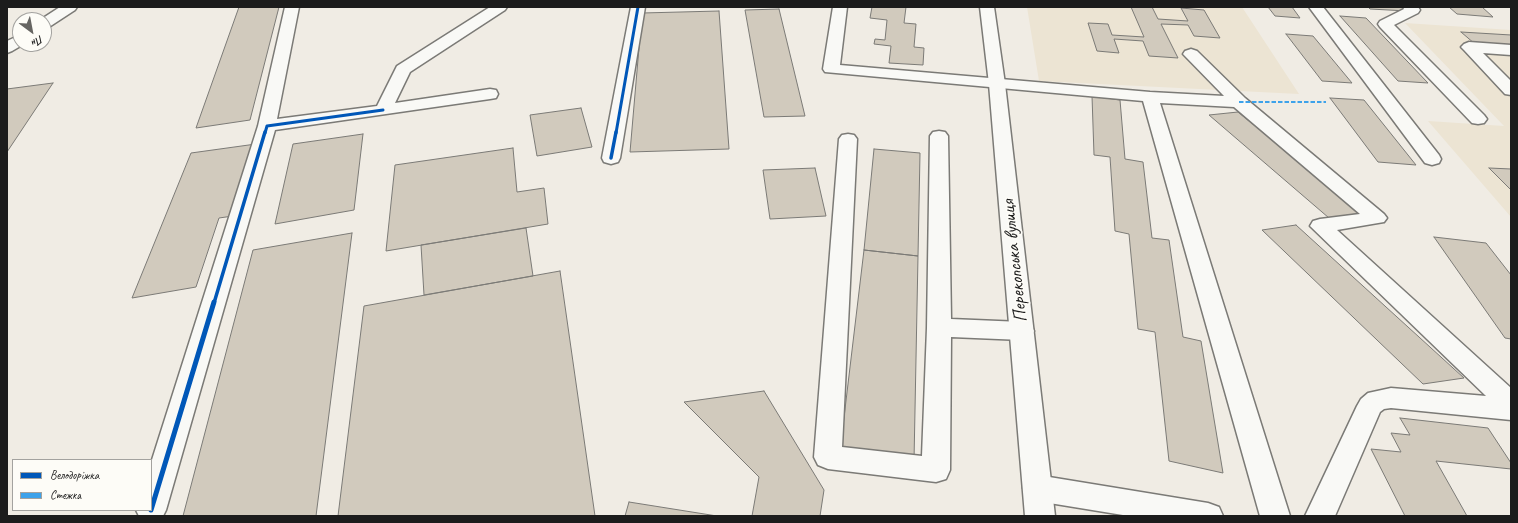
<!DOCTYPE html>
<meta charset="utf-8">
<style>
body{margin:0}
#map{position:relative;width:1518px;height:523px;overflow:hidden;background:#f0ece4;font-family:Caveat,sans-serif}
canvas{display:block}
.frame{position:absolute;inset:0;border:8px solid #1c1c1c;pointer-events:none}
.legend{position:absolute;left:12px;top:459px;width:140px;height:52px;box-sizing:border-box;background:#fdfcf7;border:1px solid #a3a29f;margin:0;padding:5px 7px;list-style:none;font-size:12px;color:#1c1c1c}
.legend li{display:flex;align-items:center;gap:8px;height:20px}
.legend b{width:20px;border:1px solid #a3a29f}
.north{position:absolute;left:12px;top:12px;width:40px;height:40px;box-sizing:border-box;background:#fdfcf7;border:1px solid #a3a29f;border-radius:50%;rotate:148deg;font-size:11px;font-weight:700;line-height:16px;text-align:center;color:#1c1c1c}
.north::after{content:'';display:block;margin:auto;width:14px;height:18px;background:#666562;clip-path:polygon(50% 0,100% 100%,50% 72%,0 100%)}
</style>
<div id="map">
<canvas width="1518" height="523"></canvas>
<div class="frame"></div>
<ul class="legend">
<li><b style="height:5px;background:#0057b8"></b>Велодоріжка</li>
<li><b style="height:5px;background:#3da2ea"></b>Стежка</li>
</ul>
<div class="north">Пн</div>
</div>
<script>
const c = document.querySelector('canvas').getContext('2d');
c.lineJoin = 'round';
function fillPath(path, color) {
  c.fillStyle = color;
  c.fill(path, 'evenodd');
}
function toPath(rows) {
  const path = new Path2D();
  for (const r of rows) {
    path.moveTo(r[0], r[1]);
    for (let i = 2; i < r.length; i += 2) path.lineTo(r[i], r[i + 1]);
  }
  return path;
}
function strokePath(path, color, width, dash) {
  c.strokeStyle = color;
  c.lineWidth = width;
  c.lineCap = dash ? 'butt' : 'round';
  c.setLineDash(dash || []);
  c.stroke(path);
}
function write(font, color, halo, rows, align = 'center') {
  c.font = font + ' Caveat,sans-serif';
  c.lineWidth = 3.5;
  c.setLineDash([]);
  c.textBaseline = 'middle';
  c.strokeStyle = halo;
  c.fillStyle = color;
  for (const [text, x, y, turn = 0] of rows) {
    c.save();
    c.translate(x, y);
    c.rotate((+turn || 0) * Math.PI / 180);
    c.textAlign = isNaN(turn) ? turn : align;
    if (halo) c.strokeText(text, 0, 0);
    c.fillText(text, 0, 0);
    c.restore();
  }
}
fillPath(toPath([
 [1027,7,1242,7,1299,94,1039,81],
 [1405,23,1511,30,1511,217,1428,121,1504,126]
]), '#ece4d3');
const building = toPath([
 [239,7,279,7,250,120,196,128,239,7],
 [872,7,906,7,904,23,916,24,914,47,924,48,923,65,889,63,891,46,874,44,875,39,885,40,887,20,870,18,872,7],
 [1131,7,1152,7,1158,19,1188,21,1181,8,1204,10,1220,38,1194,36,1188,25,1161,24,1178,58,1149,56,1143,41,1114,39,1119,53,1097,51,1088,23,1108,24,1112,35,1144,37,1131,7],
 [1268,7,1292,7,1300,18,1275,16,1268,7],
 [1368,7,1402,7,1407,11,1370,9,1368,7],
 [1449,7,1482,7,1493,17,1457,14,1449,7],
 [779,9,805,116,764,117,745,10,779,9],
 [719,11,729,149,630,152,642,13,719,11],
 [1340,16,1366,18,1428,83,1398,81,1340,16],
 [1461,32,1511,35,1511,47,1475,44,1461,32],
 [1286,34,1313,36,1352,83,1322,81,1286,34],
 [53,83,7,152,7,89,53,83],
 [1092,96,1120,100,1125,159,1143,162,1152,238,1169,240,1183,337,1201,341,1223,473,1169,461,1155,332,1138,329,1129,234,1115,231,1110,157,1094,155,1092,96],
 [1330,98,1364,100,1416,165,1378,162,1330,98],
 [581,108,592,147,537,156,530,115,581,108],
 [1238,112,1362,213,1329,218,1209,115,1238,112],
 [363,134,354,210,275,224,293,144,363,134],
 [256,144,233,216,219,218,196,287,132,298,191,153,256,144],
 [513,148,517,192,544,188,548,224,386,251,395,165,513,148],
 [874,149,920,153,918,256,864,250,874,149],
 [815,168,826,216,770,219,763,170,815,168],
 [1489,168,1511,169,1511,190,1489,168],
 [1296,225,1464,378,1423,384,1262,230,1296,225],
 [526,228,533,276,424,295,421,245,526,228],
 [352,233,316,516,183,516,253,250,352,233],
 [1434,237,1486,243,1511,275,1511,339,1505,338,1434,237],
 [864,250,918,256,914,461,840,451,864,250],
 [560,271,595,516,338,516,364,306,560,271],
 [764,391,824,490,820,516,752,516,759,477,684,402,764,391],
 [1400,418,1488,428,1511,463,1511,469,1436,461,1467,516,1405,516,1371,449,1401,452,1391,433,1410,435,1400,418],
 [629,502,717,516,625,516,629,502]
]);
fillPath(building, '#d1cabd');
strokePath(building, '#7b7a76', 1);
const minor = toPath([
 [60,7,77,7,75,10,49,27,44,28,44,20,40,20,60,7],
 [285,7,299,7,277,119,377,106,397,66,490,7,507,7,505,10,410,72,395,103,490,89,496,90,498,94,496,98,490,99,275,130,166,510,163,516,139,516,136,510,151,510,151,463,258,126,285,7],
 [631,7,645,7,620,158,618,162,611,164,604,162,602,158,631,7],
 [833,7,847,7,840,65,1150,92,1224,96,1183,54,1185,51,1191,49,1197,51,1245,98,1384,214,1387,218,1384,222,1337,230,1511,388,1511,420,1391,408,1384,409,1380,412,1335,516,1305,516,1357,406,1361,399,1368,393,1391,388,1486,396,1310,226,1313,221,1320,219,1360,214,1234,107,1160,103,1290,516,1260,516,1143,101,825,72,823,69,833,7],
 [1309,7,1323,7,1439,155,1441,159,1439,163,1432,165,1425,163,1309,7],
 [1403,7,1418,7,1420,10,1418,13,1394,25,1484,115,1487,119,1484,123,1478,124,1472,123,1380,27,1378,24,1380,21,1404,9,1403,7],
 [20,35,20,44,24,44,12,51,7,53,7,41,20,35],
 [1469,42,1511,45,1511,55,1483,53,1511,81,1511,95,1505,94,1464,50,1461,47,1464,44,1469,42],
 [939,131,945,132,948,136,951,319,1022,322,1031,325,1034,331,1031,337,1022,340,951,337,950,470,946,479,936,482,828,469,818,465,814,457,839,139,842,135,848,134,854,135,857,139,842,447,922,456,927,328,930,136,933,132,939,131],
 [1037,475,1208,503,1219,507,1223,516,1129,516,1037,501,1027,497,1023,488,1027,479,1037,475]
]);
const major = toPath([
 [980,7,994,7,1005,84,1055,516,1025,516,989,84,980,7]
]);
strokePath(minor, '#7b7a76', 3);
strokePath(major, '#7b7a76', 3);
fillPath(minor, '#f9f9f6');
fillPath(major, '#f9f9f6');
strokePath(toPath([
 [1239,102,1326,102]
]), '#3da2ea', 2, [4.5, 2]);
strokePath(toPath([
 [265,133,267,126,383,110],
 [616,133,638,7]
]), '#0057b8', 3);
strokePath(toPath([
 [611,158,616,132],
 [214,303,265,132]
]), '#0057b8', 3.5);
strokePath(toPath([
 [151,510,214,302]
]), '#0057b8', 5);
write('19px', '#1c1c1c', '#fdfcf7', [
 ["Перекопська вулиця",1015,261,-96]
]);
</script>
